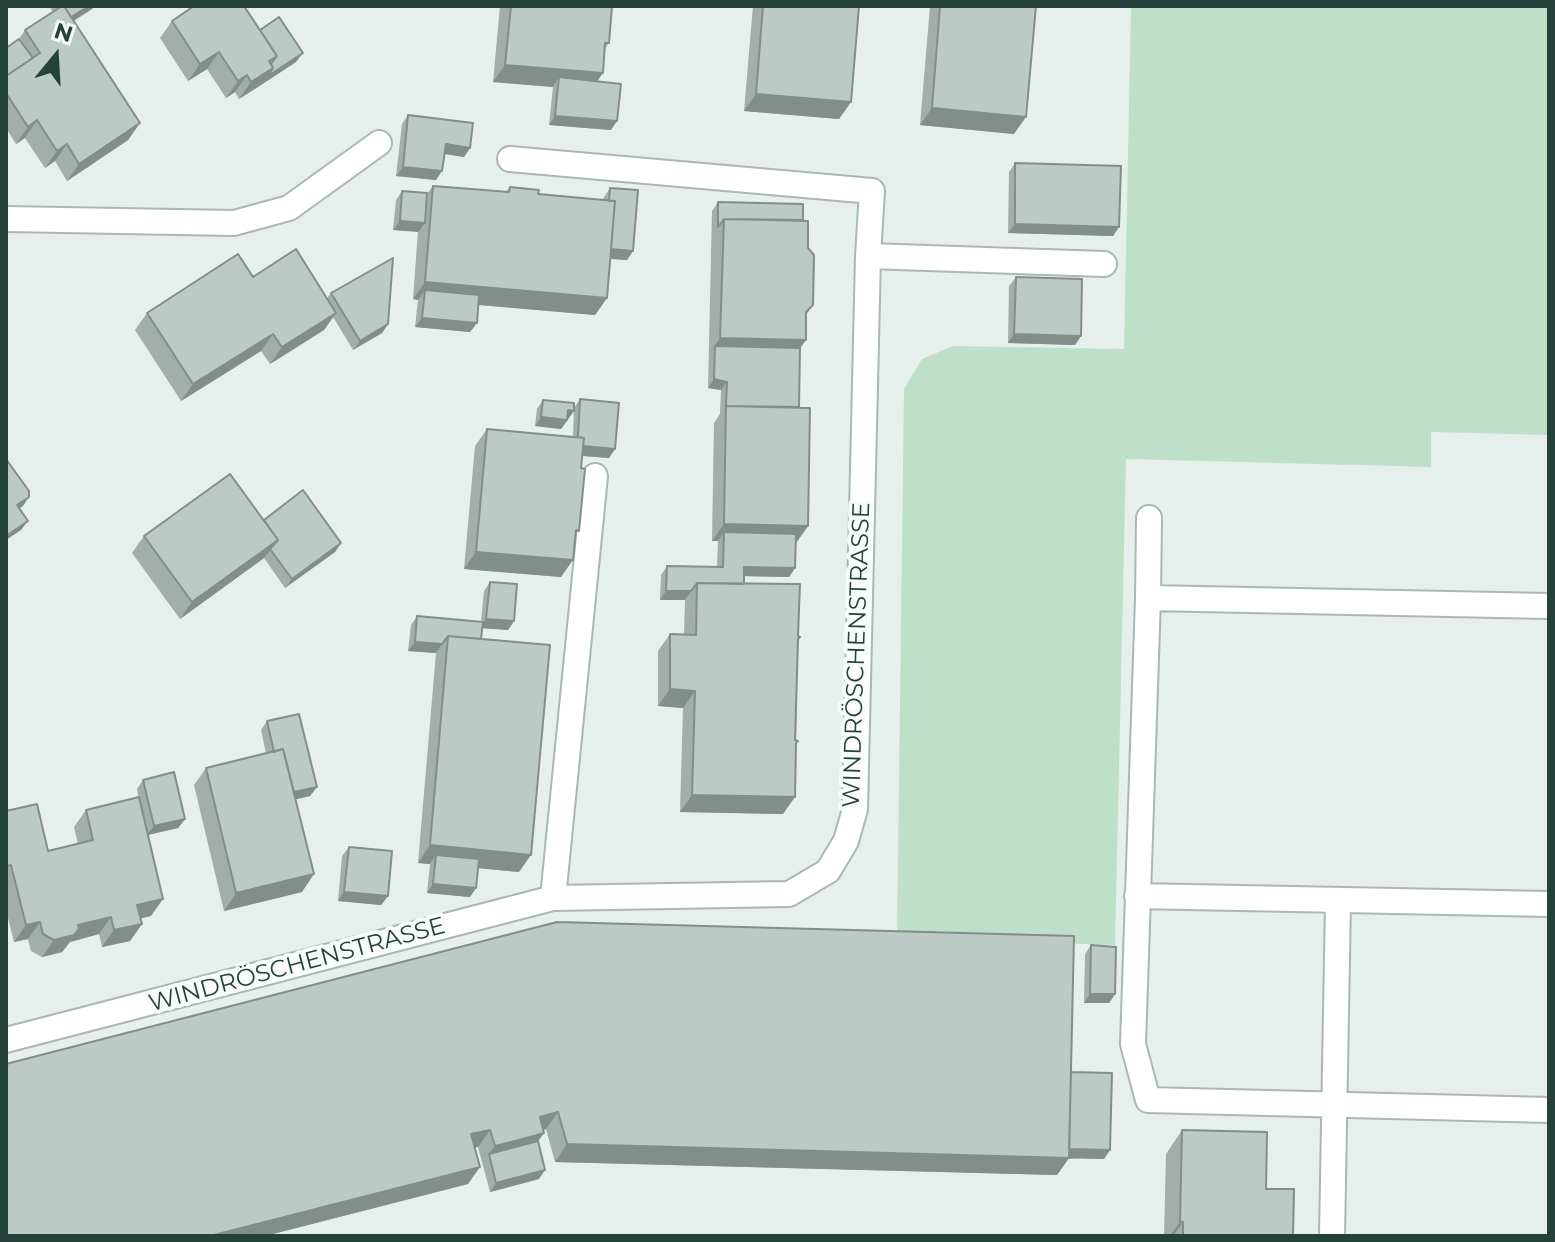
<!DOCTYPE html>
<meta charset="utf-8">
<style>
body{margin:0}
#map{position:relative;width:1555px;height:1242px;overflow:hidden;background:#e6efeb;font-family:Montserrat,sans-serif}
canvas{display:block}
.frame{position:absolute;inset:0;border:8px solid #24423a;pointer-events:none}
.north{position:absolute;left:16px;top:16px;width:80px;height:80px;-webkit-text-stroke:6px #f7fbf9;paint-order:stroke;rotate:18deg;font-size:22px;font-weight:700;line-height:32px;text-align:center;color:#24423a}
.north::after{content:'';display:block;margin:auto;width:28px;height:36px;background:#24423a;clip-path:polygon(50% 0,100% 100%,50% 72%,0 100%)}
</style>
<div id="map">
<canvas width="1555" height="1242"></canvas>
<div class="frame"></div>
<div class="north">N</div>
</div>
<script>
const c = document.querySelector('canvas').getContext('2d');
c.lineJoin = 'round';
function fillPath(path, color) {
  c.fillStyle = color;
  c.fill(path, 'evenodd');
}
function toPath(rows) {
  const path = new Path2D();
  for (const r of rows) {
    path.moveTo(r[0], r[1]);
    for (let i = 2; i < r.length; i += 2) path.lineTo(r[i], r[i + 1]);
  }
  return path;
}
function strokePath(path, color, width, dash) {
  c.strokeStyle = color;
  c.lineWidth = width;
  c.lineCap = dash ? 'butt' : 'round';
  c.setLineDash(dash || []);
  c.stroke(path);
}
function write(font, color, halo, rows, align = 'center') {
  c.font = font + ' Montserrat,sans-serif';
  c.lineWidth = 8;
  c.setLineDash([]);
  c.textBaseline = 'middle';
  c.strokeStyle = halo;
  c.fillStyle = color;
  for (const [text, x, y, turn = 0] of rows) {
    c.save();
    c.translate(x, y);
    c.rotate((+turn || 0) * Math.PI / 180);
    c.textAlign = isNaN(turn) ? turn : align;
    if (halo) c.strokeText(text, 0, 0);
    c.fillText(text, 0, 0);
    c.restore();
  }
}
fillPath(toPath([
 [1131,6,1549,6,1549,435,1431,432,1431,467,1126,459,1115,945,897,938,904,389,922,359,953,346,1124,349]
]), '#bfe0c8');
const minor = toPath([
 [6,219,234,223,289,208,379,143],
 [868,256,1104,264],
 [1149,518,1148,598,1133,1044,1148,1100,1549,1110],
 [1148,598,1549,606],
 [1137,896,1549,904],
 [553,898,595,476],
 [6,1040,553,898,789,894,828,871,846,841,855,809,868,256,872,191,510,159],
 [1332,1236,1338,901]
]);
strokePath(minor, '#a8b8b2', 28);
strokePath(minor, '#fff', 24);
fillPath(toPath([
 [49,6,94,6,92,9,74,21,140,123,128,140,67,181,55,161,45,168,25,138,16,144,6,128,6,48,19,39,25,30,53,12],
 [500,6,612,6,609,43,604,50,597,81,611,130,549,125,553,87,493,82],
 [753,6,859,6,851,102,839,119,744,111],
 [930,6,1036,6,1014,134,920,125],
 [172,21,260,30,296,62,239,99,235,92,226,98,207,69,188,81,160,38],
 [408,115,470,148,464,157,445,154,436,180,396,176,402,124],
 [1015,163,1119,227,1113,236,1008,233,1009,172],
 [433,186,506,192,510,187,538,194,603,200,604,197,610,188,633,251,627,260,610,259,607,298,595,315,478,305,477,323,470,332,415,327,418,300,413,299,418,231,393,230,396,200,402,191,427,194],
 [718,202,803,220,808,248,813,305,806,315,800,348,799,407,808,526,796,543,795,568,789,577,744,576,744,584,798,641,796,745,783,814,680,812,683,708,658,706,658,651,670,634,684,634,685,600,660,600,661,575,667,566,717,566,718,541,712,541,714,423,720,414,721,390,708,388,712,211],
 [253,277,327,298,331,293,388,324,382,333,353,350,333,317,324,330,270,364,261,351,181,401,135,330,147,313],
 [1016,277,1081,336,1075,345,1008,343,1009,286],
 [580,399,615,449,609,458,582,456,575,537,561,577,464,569,475,446,487,429,573,437,574,408],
 [543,400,574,411,561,429,535,426,537,409],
 [264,520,341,543,335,552,285,588,264,558,180,619,132,553,144,536],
 [490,582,514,621,508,630,482,628,481,639,519,872,478,868,476,888,470,897,427,893,430,864,418,863,436,653,408,651,411,625,417,616,481,622,484,591],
 [267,721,317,787,310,796,296,799,302,892,224,911,194,785,206,768,266,753,261,730],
 [143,780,185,819,178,828,148,835,151,916,140,918,142,924,130,941,102,947,99,934,70,942,62,952,42,957,31,951,28,939,14,942,6,910,6,811,48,851,78,844,74,827,86,810,139,800,137,789],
 [349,847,388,896,381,905,338,901,342,856],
 [1091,945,1115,994,1109,1003,1084,1003,1085,954],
 [6,1064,1071,1072,1110,1150,1104,1159,1069,1158,1057,1175,555,1162,546,1129,543,1130,538,1141,539,1179,490,1192,478,1147,475,1147,468,1184,265,1236,6,1236],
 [1182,1130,1266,1189,1293,1236,1164,1236,1166,1154]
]), '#a1aea9');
fillPath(toPath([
 [89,6,94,6,92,9,63,27,70,18],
 [219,52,207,69,188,81,200,64],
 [303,53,296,62,261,85,268,76],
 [505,65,603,73,591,90,559,77,553,87,493,82],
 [273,68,261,85,239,99,251,82],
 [247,75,235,92,226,98,238,81],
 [756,94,851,102,839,119,744,111],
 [932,108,1026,117,1014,134,920,125],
 [555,116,617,121,611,130,549,125],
 [37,120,25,138,16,144,28,127],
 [140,123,128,140,67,181,79,164],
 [67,144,55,161,45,168,57,151],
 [446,144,470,148,464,157,439,153],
 [403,167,442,171,436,180,396,176],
 [400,221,425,223,418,232,393,230],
 [1015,224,1119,227,1113,236,1008,233],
 [606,249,633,251,627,260,600,258],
 [425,282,607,298,595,315,424,300,425,290,418,300,413,299],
 [336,313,324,330,270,364,282,347],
 [422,318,477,323,470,332,415,327],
 [388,324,382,333,353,350,360,341],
 [273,334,261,351,181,401,193,384],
 [1014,334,1081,336,1075,345,1008,343],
 [720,338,806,340,794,357,715,346,708,355],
 [714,379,727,382,721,390,708,388],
 [568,410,574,411,561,429,535,426,541,417],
 [578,446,615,449,609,458,572,455],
 [29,497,23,506,11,514,17,505],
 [28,521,21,530,6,540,6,536],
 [724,524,808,526,796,543,724,541,724,532,718,541,712,541],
 [278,540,264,558,180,619,192,602],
 [341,543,335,552,285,588,292,579],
 [476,552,573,560,561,577,464,569],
 [744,567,795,568,789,577,738,576],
 [666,591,691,591,685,600,660,600],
 [486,619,514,621,508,630,480,628],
 [415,642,442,644,436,653,408,651],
 [670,689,695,691,683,708,658,706],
 [317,787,310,796,280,803,287,794],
 [692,795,795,797,783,814,680,812],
 [185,819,178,828,147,835,154,826],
 [430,845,531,855,519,872,435,864,436,855,430,864,418,863],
 [314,874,302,892,224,911,236,893],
 [433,884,476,888,470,897,427,893],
 [344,892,388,896,381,905,338,901],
 [163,899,151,916,125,922,137,905],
 [111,917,99,934,70,942,62,952,42,957,54,940,78,925],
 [40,922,28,939,14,942,26,925],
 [142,924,130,941,102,947,114,930],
 [1090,994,1115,994,1109,1003,1084,1003],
 [558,1112,546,1129,528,1134,540,1117],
 [490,1130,478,1147,459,1151,471,1134],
 [544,1133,532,1150,489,1154,495,1146],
 [567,1144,1069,1158,1057,1175,555,1162],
 [1063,1149,1110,1150,1104,1159,1057,1158],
 [480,1167,468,1184,265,1236,210,1236],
 [545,1170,539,1179,490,1192,496,1183],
 [1180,1222,1183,1222,1173,1236,1170,1236]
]), '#838d89');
const building = toPath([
 [62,6,64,6,140,123,79,164,67,144,57,151,37,120,28,127,6,93,6,76,40,53,25,30,62,6],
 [64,6,89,6,71,17,64,6],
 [194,6,244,6,277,56,269,61,273,68,251,82,247,75,238,81,219,52,200,64,172,21,194,6],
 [511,6,612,6,609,43,605,43,603,73,505,65,511,6],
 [763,6,859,6,851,102,756,94,763,6],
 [940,6,1036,6,1026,117,932,108,940,6],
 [279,17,303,53,268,76,273,68,271,64,277,56,260,30,279,17],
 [19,39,33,58,6,76,6,48,19,39],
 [559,77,621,84,617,121,555,116,559,77],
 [408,115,473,123,470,148,446,144,442,171,403,167,408,115],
 [1015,163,1121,166,1119,227,1015,224,1015,163],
 [433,186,509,192,510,187,539,190,538,194,615,201,607,298,425,282,433,186],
 [610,188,638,190,633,251,611,249,615,201,609,201,610,188],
 [402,191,427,193,425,223,400,221,402,191],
 [718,202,803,204,803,220,724,219,718,227,718,202],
 [724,219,808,221,808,248,814,255,813,305,806,312,806,340,720,338,724,219],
 [296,249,336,313,282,347,273,334,193,384,147,313,238,254,253,277,296,249],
 [393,258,388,324,360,341,331,293,393,258],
 [1016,277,1082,279,1081,336,1014,334,1016,277],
 [425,290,479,295,477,323,422,318,425,290],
 [715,346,800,348,799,407,726,406,727,382,714,379,715,346],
 [580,399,619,403,615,449,583,446,584,438,578,437,580,399],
 [543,400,574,403,574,411,568,410,567,420,541,417,543,400],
 [726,406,810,408,808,526,724,524,726,406],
 [487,429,584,438,581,468,585,469,579,531,576,530,573,560,476,552,487,429],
 [6,459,29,491,29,497,17,505,28,521,6,536,6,459],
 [230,474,278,540,192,602,144,536,230,474],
 [303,490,341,543,292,579,270,549,278,540,264,520,303,490],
 [724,532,796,534,795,568,744,567,744,584,697,583,691,591,666,591,667,566,723,567,724,532],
 [490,582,517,584,514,621,486,619,490,582],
 [697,583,800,584,798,636,800,637,798,639,795,740,798,741,796,743,795,797,692,795,695,691,670,689,670,634,696,635,697,583],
 [417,616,483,622,481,639,448,636,442,644,415,642,417,616],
 [448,636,550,645,531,855,430,845,448,636],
 [299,714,317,787,294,792,283,749,274,752,267,721,299,714],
 [283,749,314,874,236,893,206,768,283,749],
 [174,772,185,819,154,826,143,780,174,772],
 [139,797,163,899,137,905,142,924,114,930,111,917,78,925,79,929,74,935,54,940,43,934,40,922,26,925,11,865,6,866,6,811,37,804,48,851,93,840,86,810,139,797],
 [349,847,392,851,388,896,344,892,349,847],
 [436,855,479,859,476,888,433,884,436,855],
 [557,922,1074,936,1069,1158,567,1144,558,1112,540,1117,544,1133,519,1140,495,1146,490,1130,471,1134,480,1167,210,1236,6,1236,6,1064,557,922],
 [1091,945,1116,947,1115,994,1090,994,1091,945],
 [1071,1072,1112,1073,1110,1150,1069,1149,1071,1072],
 [1182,1130,1267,1132,1266,1189,1294,1189,1293,1236,1183,1236,1183,1222,1180,1222,1182,1130],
 [538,1141,545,1170,496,1183,489,1154,538,1141]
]);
fillPath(building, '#bbcac4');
strokePath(building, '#838d89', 2);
write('24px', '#24423a', '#f7fbf9', [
 ["WINDRÖSCHENSTRASSE",857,655,-88],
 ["WINDRÖSCHENSTRASSE",297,965,-15]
]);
</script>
